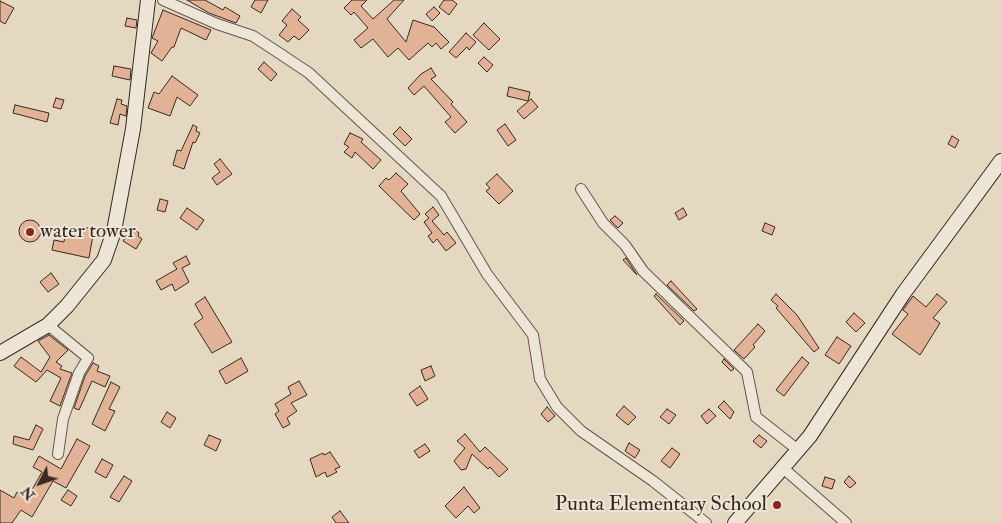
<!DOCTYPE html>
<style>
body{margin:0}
#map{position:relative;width:1001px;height:523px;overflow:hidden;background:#e4d8c0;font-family:"IM FELL Double Pica",serif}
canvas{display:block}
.north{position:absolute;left:15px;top:458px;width:50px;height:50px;-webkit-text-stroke:4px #ede6d6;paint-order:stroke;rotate:229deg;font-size:14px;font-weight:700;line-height:20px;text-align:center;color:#382a20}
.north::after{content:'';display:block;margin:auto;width:18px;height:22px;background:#382a20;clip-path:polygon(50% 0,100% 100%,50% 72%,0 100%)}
</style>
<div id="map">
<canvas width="1001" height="523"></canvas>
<div class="north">N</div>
</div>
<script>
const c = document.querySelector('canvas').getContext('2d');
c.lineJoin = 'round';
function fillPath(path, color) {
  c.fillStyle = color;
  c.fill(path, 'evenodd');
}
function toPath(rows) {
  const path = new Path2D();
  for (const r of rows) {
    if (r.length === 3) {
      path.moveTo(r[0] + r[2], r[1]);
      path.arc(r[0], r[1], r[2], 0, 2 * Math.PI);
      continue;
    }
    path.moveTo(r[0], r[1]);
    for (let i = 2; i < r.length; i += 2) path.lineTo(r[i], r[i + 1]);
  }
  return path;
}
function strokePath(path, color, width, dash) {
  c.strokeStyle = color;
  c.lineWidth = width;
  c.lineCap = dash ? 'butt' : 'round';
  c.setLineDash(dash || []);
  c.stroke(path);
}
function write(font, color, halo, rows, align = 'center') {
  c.font = font + ' "IM FELL Double Pica",serif';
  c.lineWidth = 4;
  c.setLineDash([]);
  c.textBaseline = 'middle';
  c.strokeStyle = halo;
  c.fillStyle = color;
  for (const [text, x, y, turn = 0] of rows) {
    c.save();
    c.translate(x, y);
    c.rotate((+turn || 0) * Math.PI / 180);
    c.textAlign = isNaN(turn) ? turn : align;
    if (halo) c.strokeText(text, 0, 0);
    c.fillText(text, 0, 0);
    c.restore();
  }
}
const building = toPath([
 [187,0,205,0,223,10,225,7,240,16,236,23,209,13,187,0],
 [255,0,268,0,261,13,251,7,255,0],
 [352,0,367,0,361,6,373,19,394,0,404,0,387,19,406,42,413,20,434,27,449,42,441,49,436,43,432,47,428,43,409,60,398,48,388,57,373,39,361,48,354,40,368,28,354,12,351,15,344,8,352,0],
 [444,0,452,0,457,4,449,15,439,7,444,0],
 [0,1,14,8,5,24,0,21,0,1],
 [434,7,440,13,432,21,426,14,434,7],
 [292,9,301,17,298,20,309,30,299,40,294,36,288,42,279,35,287,25,282,21,292,9],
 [163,10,211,30,206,40,181,28,174,47,172,47,162,61,151,53,158,41,152,38,163,10],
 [127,18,137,20,136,28,125,26,127,18],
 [484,23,500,39,489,50,473,35,484,23],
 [466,33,476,42,469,50,467,47,456,58,449,52,466,33],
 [484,57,493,65,487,72,478,63,484,57],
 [264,62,277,74,271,81,258,69,264,62],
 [114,66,131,69,130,80,112,76,114,66],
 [431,68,436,76,431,79,453,102,451,104,467,122,455,133,445,122,451,117,424,86,414,95,408,88,421,74,431,68],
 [172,76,198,95,190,106,177,97,170,116,148,108,154,92,159,94,172,76],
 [509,87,530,92,528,101,507,96,509,87],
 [56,98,64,100,61,109,53,107,56,98],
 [117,99,122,100,121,104,127,106,126,116,120,114,118,125,110,123,117,99],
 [531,99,538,107,524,119,517,111,531,99],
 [15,105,49,113,47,122,13,113,15,105],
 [505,124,516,140,508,146,497,130,505,124],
 [193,125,197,127,196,131,200,133,195,143,193,142,184,169,173,165,177,150,181,151,193,125],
 [400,127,412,139,405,146,393,134,400,127],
 [350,133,363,139,361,142,381,160,373,169,355,152,352,158,344,152,349,147,344,144,350,133],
 [952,136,959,140,955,148,948,144,952,136],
 [220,159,232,174,217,185,212,178,220,172,214,164,220,159],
 [396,173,408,184,401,191,420,214,414,220,379,186,386,178,389,180,396,173],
 [497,174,513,191,499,204,486,191,490,188,486,184,497,174],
 [160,199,168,201,165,212,157,210,160,199],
 [433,207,439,215,432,221,444,235,447,232,456,243,446,251,437,239,433,243,428,236,432,233,424,222,429,218,425,214,433,207],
 [187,208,204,220,197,230,180,218,187,208],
 [683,208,687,215,679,220,675,213,683,208],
 [615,216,623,223,618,228,610,220,615,216],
 [30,231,11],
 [765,223,775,227,772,235,762,231,765,223],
 [82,227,94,229,89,258,52,250,54,240,64,242,66,228,81,230,82,227],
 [132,228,139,233,138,236,142,239,136,249,123,241,132,228],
 [186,256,190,264,182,268,189,282,175,291,172,284,161,290,156,281,177,269,173,263,186,256],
 [626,258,637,275,623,260,626,258],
 [51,273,59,284,48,292,40,282,51,273],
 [671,281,697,309,694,311,667,285,671,281],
 [656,294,684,321,680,325,654,296,656,294],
 [776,294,797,315,819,348,814,352,776,308,778,306,771,300,776,294],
 [937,294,947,302,933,318,940,323,920,355,892,334,908,314,903,310,913,296,926,307,937,294],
 [205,297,232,342,212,353,194,324,203,318,195,304,205,297],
 [854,313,865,323,856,332,846,322,854,313],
 [758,324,765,331,753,345,755,347,744,359,734,350,758,324],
 [49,335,68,350,56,362,62,366,60,369,72,373,60,406,50,401,61,378,47,370,36,382,14,366,21,357,41,372,50,357,38,341,49,335],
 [837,337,851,346,839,364,825,355,837,337],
 [802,357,809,363,784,396,776,390,802,357],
 [241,358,248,371,226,384,219,371,241,358],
 [724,359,734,369,731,371,722,362,724,359],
 [93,363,99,366,97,371,110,376,105,387,92,381,79,410,74,408,85,376,93,363],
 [431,366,435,376,425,381,421,370,431,366],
 [299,381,307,395,291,403,297,411,287,418,290,424,283,428,275,414,279,411,275,404,291,394,288,387,299,381],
 [111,382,120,387,109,409,115,411,105,431,92,424,111,382],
 [420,386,428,399,417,406,409,394,420,386],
 [724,401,734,412,730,419,718,407,724,401],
 [624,406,636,417,628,425,616,415,624,406],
 [547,407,555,416,548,422,541,414,547,407],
 [667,409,676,415,669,424,660,417,667,409],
 [709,409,716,416,707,424,701,416,709,409],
 [167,412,176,418,170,428,161,422,167,412],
 [36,425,43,429,33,450,13,444,14,436,29,440,36,425],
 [465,434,480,452,485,447,508,469,499,477,490,467,488,469,472,454,466,469,461,470,454,461,465,448,457,441,465,434],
 [209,435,221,440,216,451,204,445,209,435],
 [759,435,767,441,761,448,753,441,759,435],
 [77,439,90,446,66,488,53,481,32,517,21,510,12,523,0,523,0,490,14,498,17,492,28,497,42,472,33,467,39,456,61,469,77,439],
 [629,443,640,450,635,458,625,451,629,443],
 [425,444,430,451,419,458,414,451,425,444],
 [672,448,680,454,670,468,661,461,672,448],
 [330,452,340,467,335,469,337,472,327,477,325,472,316,477,310,459,323,453,324,455,330,452],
 [102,459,113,465,106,478,95,472,102,459],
 [124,476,132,481,119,502,110,497,124,476],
 [849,476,856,483,850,488,844,482,849,476],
 [825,477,835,480,832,489,822,486,825,477],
 [464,487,480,508,474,513,468,506,456,518,445,506,464,487],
 [68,490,77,496,71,506,61,500,68,490],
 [340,511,349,523,336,523,332,517,340,511]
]);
fillPath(building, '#e2b296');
strokePath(building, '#382a20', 1);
const street = toPath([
 [163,0,217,24,253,36,282,55,309,73,441,196,487,274,533,335,540,379,557,407,581,431,653,481,706,523],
 [581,189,603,223,625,245,643,271,747,372,756,417,798,450],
 [48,325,88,358,79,373,63,419,58,454],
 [783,468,846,523]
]);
const secondary = toPath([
 [0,353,48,325,67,306,104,260,114,231,133,129,148,0],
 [735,523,810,436,903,294,1001,161]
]);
strokePath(street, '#635648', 12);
strokePath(secondary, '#382a20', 16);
strokePath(street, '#ede6d6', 10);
strokePath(secondary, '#ede6d6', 14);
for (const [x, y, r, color] of [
 [30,232,5,"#8f2418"],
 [777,505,5,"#8f2418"]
]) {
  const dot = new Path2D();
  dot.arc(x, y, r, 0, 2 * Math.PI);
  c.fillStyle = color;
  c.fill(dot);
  strokePath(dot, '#ede6d6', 2);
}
write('21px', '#382a20', '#ede6d6', [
 ["water tower",40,232],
 ["Punta Elementary School",767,505,"right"]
], 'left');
</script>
